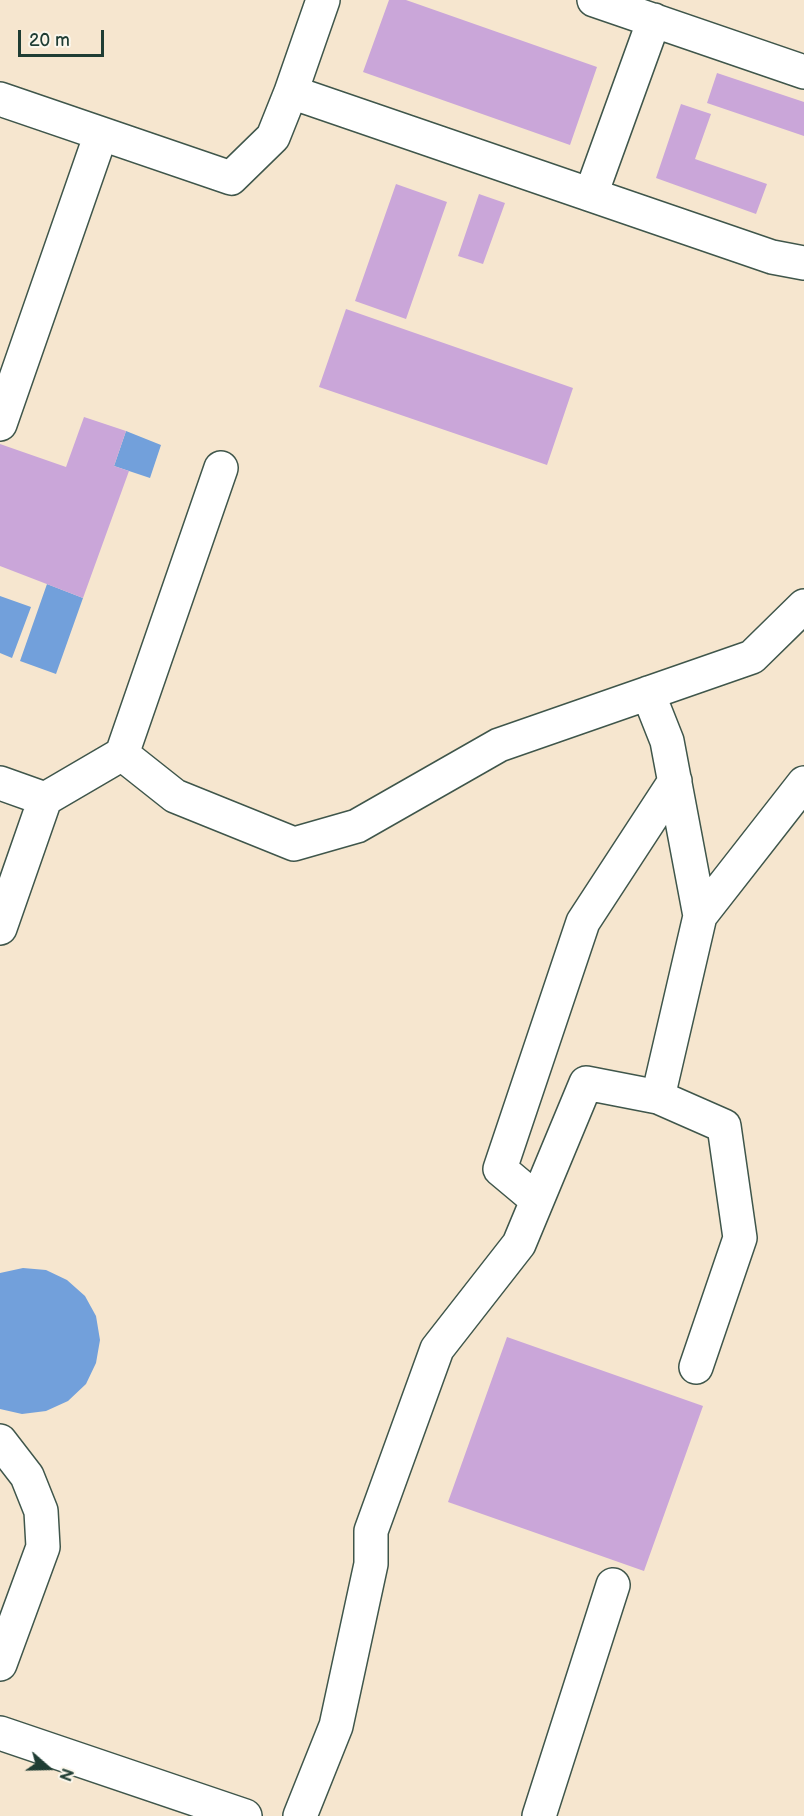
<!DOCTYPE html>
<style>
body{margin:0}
#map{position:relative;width:804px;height:1816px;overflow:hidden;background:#f6e6cf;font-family:"Balsamiq Sans",sans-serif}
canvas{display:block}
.north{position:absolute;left:18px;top:1738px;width:60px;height:60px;-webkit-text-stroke:4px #fbf7ec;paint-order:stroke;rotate:110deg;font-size:16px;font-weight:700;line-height:24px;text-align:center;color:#1f3d34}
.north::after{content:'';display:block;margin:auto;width:21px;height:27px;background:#1f3d34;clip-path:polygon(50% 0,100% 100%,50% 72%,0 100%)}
.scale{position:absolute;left:18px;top:30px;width:86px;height:27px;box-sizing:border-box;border:3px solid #1f3d34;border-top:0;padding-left:8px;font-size:18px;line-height:21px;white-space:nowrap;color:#1f3d34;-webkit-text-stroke:4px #fbf7ec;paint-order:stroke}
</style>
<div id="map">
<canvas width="804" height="1816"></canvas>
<div class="north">N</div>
<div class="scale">20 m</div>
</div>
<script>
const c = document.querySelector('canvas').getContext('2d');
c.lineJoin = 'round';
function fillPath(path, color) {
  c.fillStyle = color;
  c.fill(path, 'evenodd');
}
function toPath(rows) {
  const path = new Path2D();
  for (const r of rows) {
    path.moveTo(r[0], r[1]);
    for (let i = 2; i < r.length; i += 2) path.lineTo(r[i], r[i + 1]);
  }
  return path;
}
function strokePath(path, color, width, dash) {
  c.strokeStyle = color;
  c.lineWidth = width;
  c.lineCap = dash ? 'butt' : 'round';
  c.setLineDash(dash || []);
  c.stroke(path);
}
fillPath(toPath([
 [126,431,161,445,150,478,114,466],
 [47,584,83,598,56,674,20,661],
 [0,596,31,607,12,658,0,653],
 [23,1268,46,1270,67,1280,85,1296,96,1316,100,1340,96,1363,86,1384,68,1401,46,1411,22,1414,0,1409,0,1273]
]), '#72a0db');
fillPath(toPath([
 [389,0,406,0,597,67,570,145,363,72],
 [717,73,804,102,804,136,707,103],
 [681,104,711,114,695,159,767,184,756,214,656,178],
 [396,184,447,202,406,319,355,301],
 [479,194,505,203,483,264,458,256],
 [346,309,573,388,547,465,319,387],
 [84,417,126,431,114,466,129,471,83,598,0,566,0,444,66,467],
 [507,1337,703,1406,644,1571,448,1502]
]), '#caa6d9');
const minor = toPath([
 [594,0,804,72],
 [291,92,772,257,804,263],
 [0,99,231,178,273,137,291,92,323,0],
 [591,194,654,20],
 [0,424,101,134],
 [648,693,667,741,700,916,658,1097],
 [122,754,175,796,294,844,357,826,499,745,752,657,804,606],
 [0,783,45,799],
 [700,916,804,783],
 [0,928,45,799,122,754,221,468],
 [537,1200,500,1169,583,922,675,781],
 [0,1441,27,1476,41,1511,43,1547,0,1664],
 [0,1733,245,1816],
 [300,1816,336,1726,371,1564,371,1531,437,1349,519,1244,586,1083,658,1097,724,1126,740,1238,696,1367],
 [539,1816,613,1585]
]);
strokePath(minor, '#3f564b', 36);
strokePath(minor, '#fff', 33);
</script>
